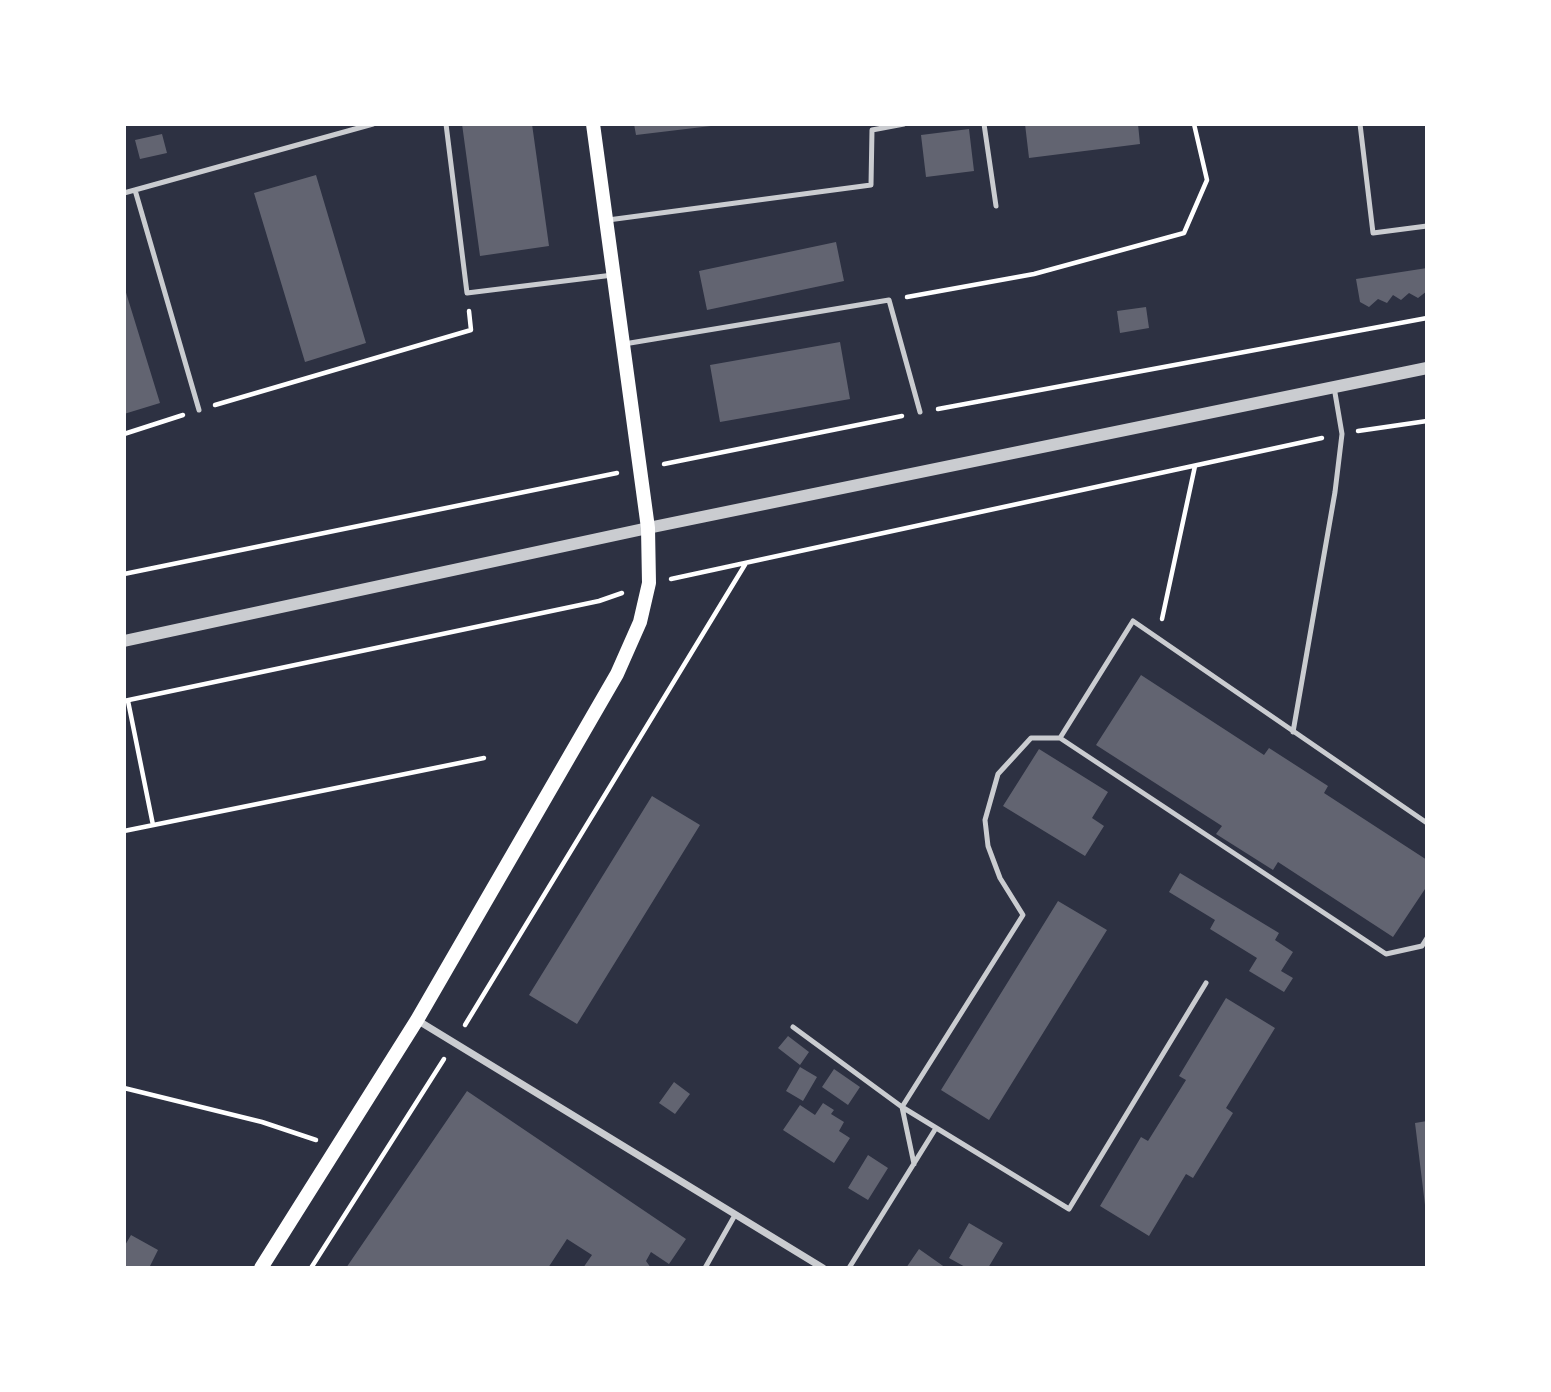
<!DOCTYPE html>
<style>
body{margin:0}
#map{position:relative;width:1551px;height:1392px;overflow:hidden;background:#2d3142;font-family:"Golos Text",sans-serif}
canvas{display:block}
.frame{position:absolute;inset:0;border:126px solid #fff;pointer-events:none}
</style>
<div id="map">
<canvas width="1551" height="1392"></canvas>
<div class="frame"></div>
</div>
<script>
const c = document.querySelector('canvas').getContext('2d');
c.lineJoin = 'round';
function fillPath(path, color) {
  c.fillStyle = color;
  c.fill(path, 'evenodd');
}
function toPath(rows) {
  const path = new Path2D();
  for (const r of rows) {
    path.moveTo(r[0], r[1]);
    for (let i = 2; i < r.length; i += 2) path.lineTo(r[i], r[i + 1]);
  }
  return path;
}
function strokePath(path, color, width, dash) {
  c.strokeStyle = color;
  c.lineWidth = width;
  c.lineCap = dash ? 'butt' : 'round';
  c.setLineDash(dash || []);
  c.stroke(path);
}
fillPath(toPath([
 [462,124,532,124,549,246,480,256],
 [634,124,711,124,711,126,636,135],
 [1025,124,1138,124,1140,144,1029,158],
 [969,129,974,171,926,177,921,135],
 [162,134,167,153,140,159,135,140],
 [316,175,366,343,305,362,254,193],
 [836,242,844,281,707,310,699,271],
 [1427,268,1427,291,1418,298,1409,293,1401,300,1393,295,1387,303,1378,299,1369,307,1360,302,1356,279],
 [124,286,160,403,124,414],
 [1146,307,1149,328,1120,333,1117,311],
 [840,342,850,399,720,422,710,365],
 [1141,675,1264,755,1269,748,1328,786,1324,793,1427,860,1427,886,1393,937,1278,862,1273,870,1216,834,1222,826,1096,745],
 [1039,749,1108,792,1092,818,1104,826,1085,856,1003,806],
 [652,796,700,825,577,1024,529,995],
 [1180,873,1279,933,1275,940,1293,952,1281,971,1293,978,1284,992,1249,971,1257,958,1210,929,1215,920,1169,892],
 [1058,901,1107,930,989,1120,941,1090],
 [1226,998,1275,1028,1226,1108,1233,1113,1193,1178,1186,1174,1149,1236,1100,1206,1141,1137,1148,1141,1186,1080,1179,1076],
 [788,1036,809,1052,800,1065,778,1048],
 [800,1067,817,1077,803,1101,786,1091],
 [834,1069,860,1087,848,1105,822,1087],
 [674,1082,690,1094,675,1114,659,1103],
 [467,1091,686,1239,669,1264,651,1252,646,1261,651,1268,583,1268,592,1255,567,1239,548,1268,346,1268],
 [823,1103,834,1110,831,1114,844,1122,839,1131,850,1138,834,1163,783,1130,800,1105,815,1115],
 [1427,1121,1427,1205,1425,1205,1415,1123],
 [868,1155,888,1168,868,1200,848,1188],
 [969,1223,1003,1243,988,1268,967,1268,949,1258],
 [131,1235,158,1250,149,1268,124,1268,124,1247],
 [919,1249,946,1268,906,1268]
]), '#626471');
strokePath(toPath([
 [907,297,1034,274,1184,233,1207,180,1194,124],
 [215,405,471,330,469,311],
 [938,409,1427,318],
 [1358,431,1427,421],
 [124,434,183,415],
 [664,464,902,416],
 [124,574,617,473],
 [671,579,1322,438],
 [1162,619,1195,466],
 [124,701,599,601,622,593],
 [128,701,153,825],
 [124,831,484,758],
 [465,1025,746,563],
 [124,1088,262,1122,316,1140],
 [311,1268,444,1059]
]), '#fff', 4.5);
strokePath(toPath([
 [446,124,467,293,613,275],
 [984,124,996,206],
 [1360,124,1373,233,1427,226],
 [135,190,199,410],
 [124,193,373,124],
 [608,220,871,185,872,130,904,124],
 [624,344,889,300,920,412],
 [1293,732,1335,492,1342,434,1334,387],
 [1427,823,1133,621,1060,738,1386,954,1422,946,1427,938],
 [793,1027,902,1107,1069,1209,1206,983],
 [914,1164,902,1107,1023,915,1000,878,988,846,985,820,998,774,1031,738,1060,738],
 [705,1268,735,1215],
 [849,1268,936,1128]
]), '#caccd0', 5);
strokePath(toPath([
 [417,1020,823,1268]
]), '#caccd0', 7);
strokePath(toPath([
 [124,641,648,528,1427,368]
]), '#caccd0', 12);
strokePath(toPath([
 [261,1268,417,1020,617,674,640,622,649,583,648,528,593,124]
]), '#fff', 14);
</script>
